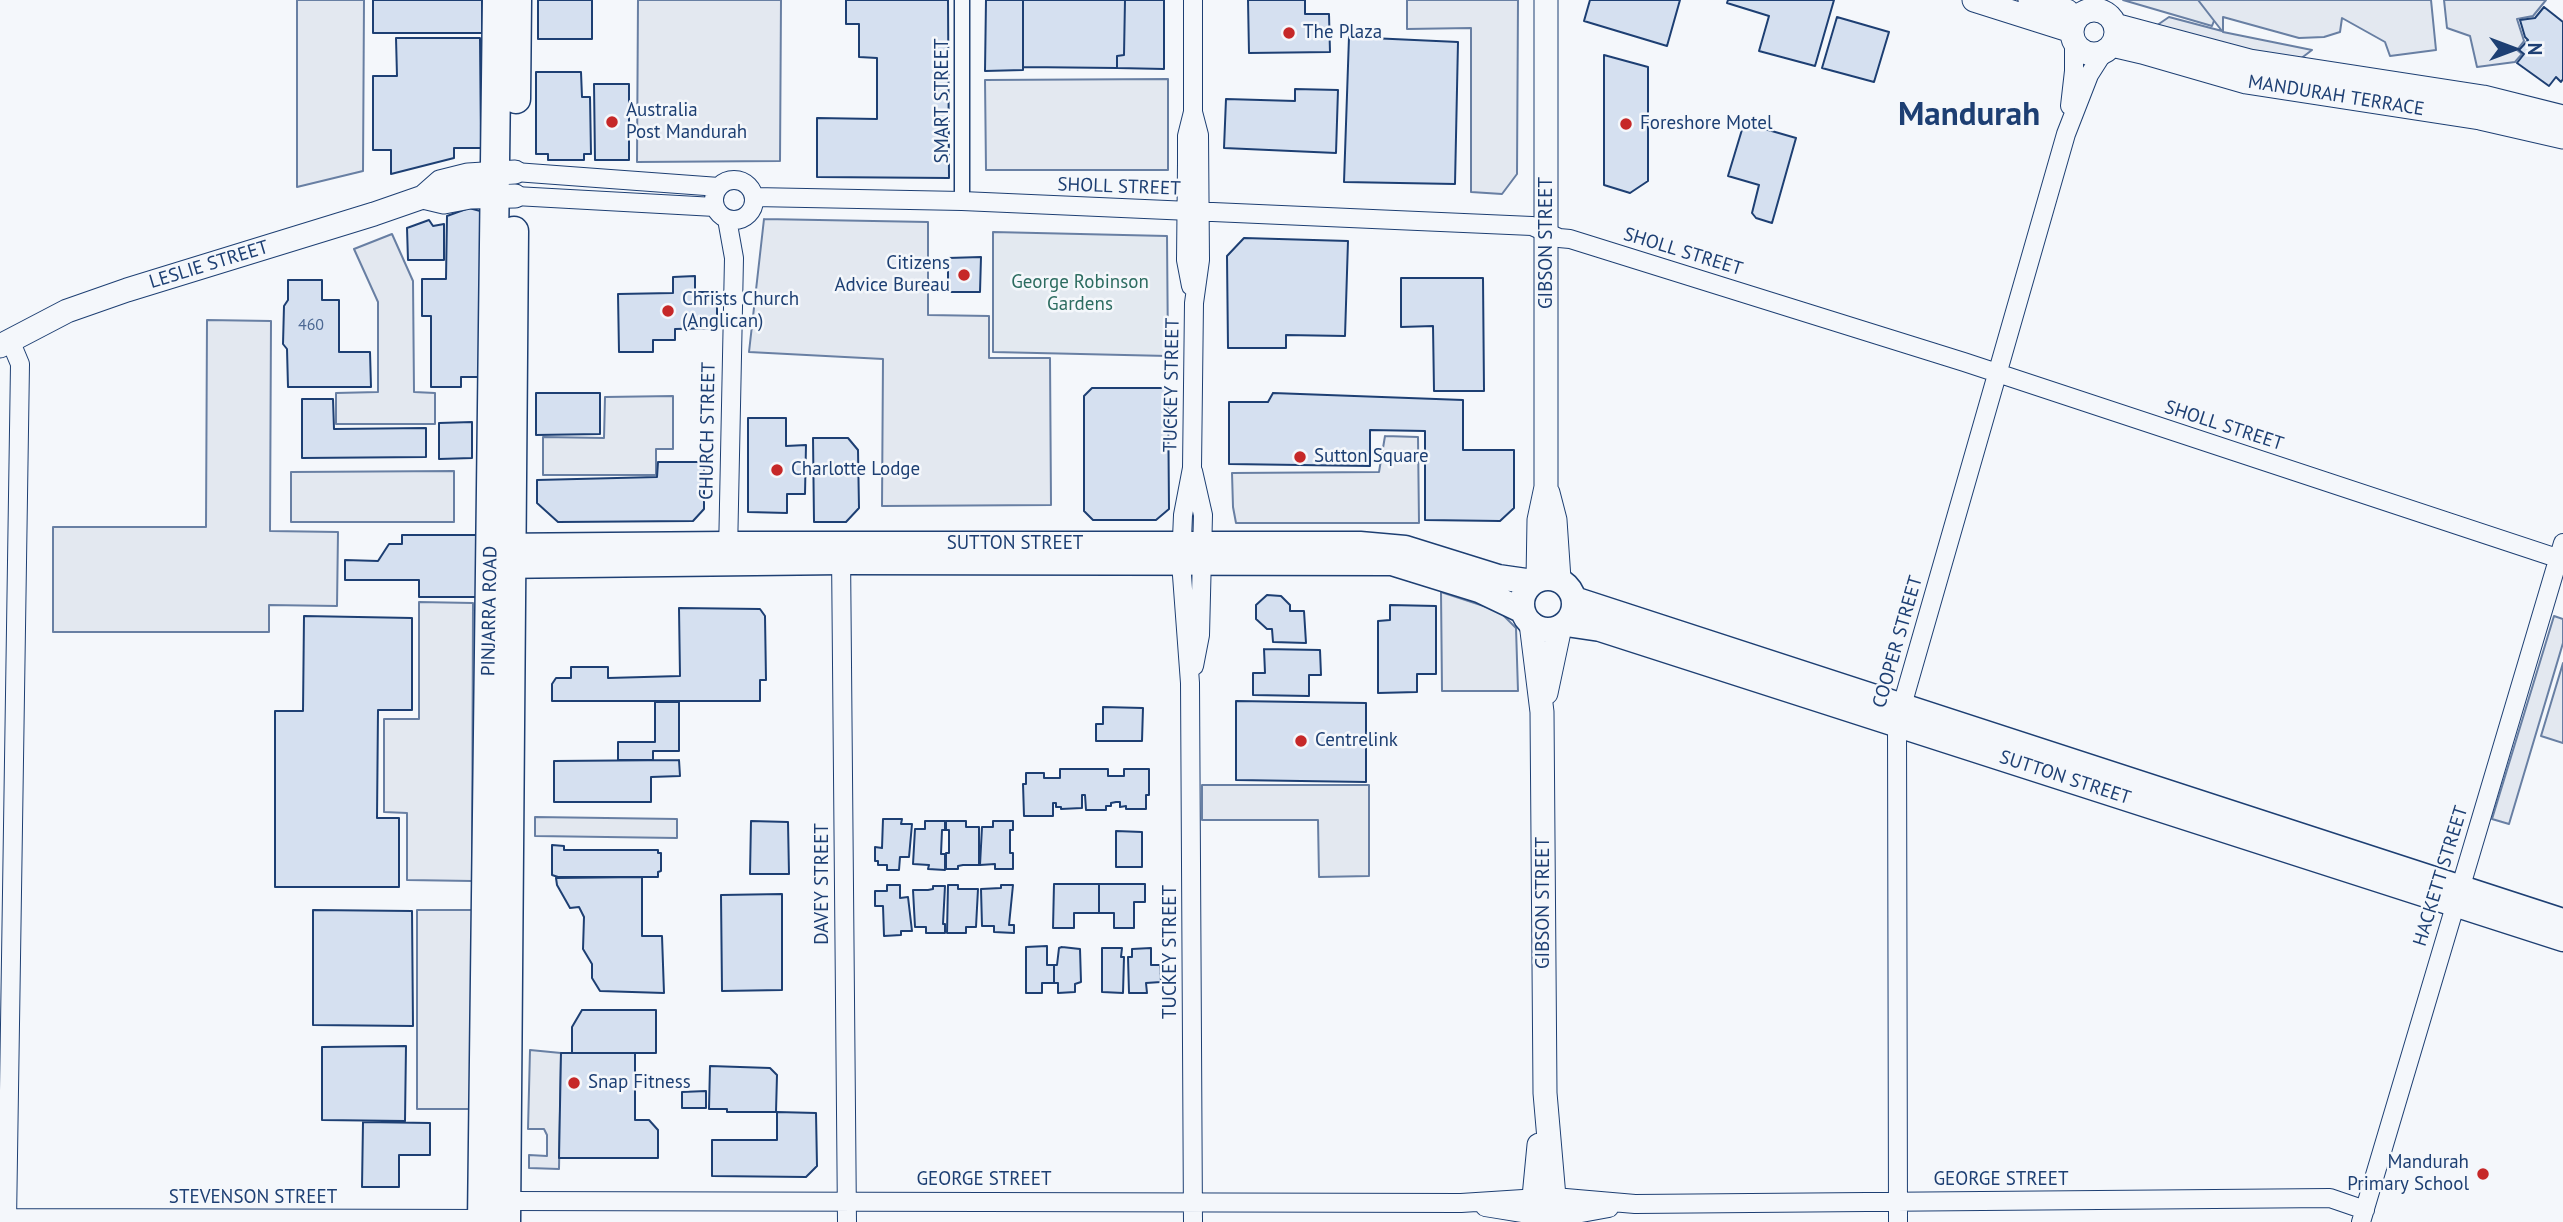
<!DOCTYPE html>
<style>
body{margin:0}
#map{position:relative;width:2563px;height:1222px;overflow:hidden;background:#f4f7fb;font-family:"PT Sans",sans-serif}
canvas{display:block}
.north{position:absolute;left:2479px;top:14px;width:70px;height:70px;-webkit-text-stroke:5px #f4f7fb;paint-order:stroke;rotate:90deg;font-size:19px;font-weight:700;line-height:28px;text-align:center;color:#1d3f73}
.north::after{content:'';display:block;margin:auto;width:24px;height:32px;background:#1d3f73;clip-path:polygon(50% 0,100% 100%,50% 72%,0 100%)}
</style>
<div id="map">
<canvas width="2563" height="1222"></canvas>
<div class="north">N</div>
</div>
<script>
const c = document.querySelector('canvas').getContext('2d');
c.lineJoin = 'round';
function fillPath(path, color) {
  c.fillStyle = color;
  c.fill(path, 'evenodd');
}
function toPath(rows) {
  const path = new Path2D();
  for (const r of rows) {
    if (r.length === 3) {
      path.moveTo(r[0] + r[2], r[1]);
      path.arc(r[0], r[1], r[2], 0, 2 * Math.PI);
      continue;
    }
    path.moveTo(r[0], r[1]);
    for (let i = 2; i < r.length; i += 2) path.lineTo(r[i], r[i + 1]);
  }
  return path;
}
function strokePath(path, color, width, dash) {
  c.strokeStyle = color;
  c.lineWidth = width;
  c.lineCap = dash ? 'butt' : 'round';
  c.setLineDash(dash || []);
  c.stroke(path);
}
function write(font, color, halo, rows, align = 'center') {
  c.font = font + ' "PT Sans",sans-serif';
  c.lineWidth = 5;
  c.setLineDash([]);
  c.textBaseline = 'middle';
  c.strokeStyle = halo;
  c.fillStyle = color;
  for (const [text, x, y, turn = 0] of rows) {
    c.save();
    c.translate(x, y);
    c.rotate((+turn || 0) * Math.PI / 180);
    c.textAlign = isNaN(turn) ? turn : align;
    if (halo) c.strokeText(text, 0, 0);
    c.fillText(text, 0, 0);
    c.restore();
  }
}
const green = toPath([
 [2123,0,2222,0,2212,26,2123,0],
 [993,232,1167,236,1168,356,993,352,993,232]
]);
fillPath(green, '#e3e9f0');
strokePath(green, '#687fa3', 2);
const parking = toPath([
 [297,0,364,0,363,171,297,187,297,0],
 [638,0,781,0,780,161,637,162,638,0],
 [1407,0,1518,0,1517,174,1502,194,1471,192,1471,28,1407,29,1407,0],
 [2198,0,2431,0,2436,50,2390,56,2385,42,2342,18,2340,32,2324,37,2299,38,2223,17,2223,32,2312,50,2295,63,2153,28,2169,17,2222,31,2198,0],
 [2444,0,2546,0,2533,16,2517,19,2524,41,2517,50,2522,54,2515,62,2477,67,2470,36,2447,28,2444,0],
 [1168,79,1168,170,986,170,985,80,1168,79],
 [764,219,928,222,928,315,989,316,989,358,1050,358,1051,505,882,506,883,359,749,352,764,219],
 [392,234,413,281,414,392,435,393,435,424,336,424,336,393,378,392,378,302,354,249,392,234],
 [207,320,271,321,270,531,338,532,337,606,269,605,269,632,53,632,53,527,206,527,207,320],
 [673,396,673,449,656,449,656,475,543,475,543,437,604,438,605,397,673,396],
 [1385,436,1418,437,1419,523,1236,523,1233,507,1232,473,1379,472,1385,436],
 [454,471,454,522,291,522,291,472,454,471],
 [1441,592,1499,611,1516,628,1518,691,1442,691,1441,592],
 [419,602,473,603,472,881,407,880,407,813,384,812,384,719,419,719,419,602],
 [2554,616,2563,619,2563,643,2509,824,2492,819,2554,616],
 [2563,663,2563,743,2541,736,2563,663],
 [1202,785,1369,785,1369,876,1319,877,1318,820,1202,820,1202,785],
 [535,817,677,819,677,838,535,836,535,817],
 [417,910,474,910,474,1109,417,1109,417,910],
 [530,1050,561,1053,559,1169,529,1168,529,1155,547,1156,547,1135,544,1129,528,1129,530,1050]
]);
fillPath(parking, '#e3e8f0');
strokePath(parking, '#687fa3', 2);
const building = toPath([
 [373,0,482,0,482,33,373,33,373,0],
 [538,0,592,0,592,39,538,39,538,0],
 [846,0,948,0,949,178,817,177,817,118,877,119,877,58,859,57,859,24,846,24,846,0],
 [986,0,1023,0,1023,70,985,71,986,0],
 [1023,0,1125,0,1124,55,1117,56,1117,68,1023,67,1023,0],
 [1125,0,1164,0,1164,69,1117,68,1117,56,1124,55,1125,0],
 [1248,0,1305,0,1305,14,1329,14,1330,52,1249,53,1248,0],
 [1590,0,1680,0,1667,46,1584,21,1590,0],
 [1728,0,1834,0,1815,66,1759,51,1769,16,1727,3,1728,0],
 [2544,7,2563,22,2563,79,2561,82,2556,77,2549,86,2517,63,2524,54,2519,50,2528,40,2525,37,2520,20,2535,18,2544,7],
 [1837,17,1889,32,1874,82,1822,68,1837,17],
 [1349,37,1458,42,1455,184,1344,182,1349,37],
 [396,38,480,38,481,148,454,148,454,158,391,174,391,150,373,150,373,76,397,76,396,38],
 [1604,55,1648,67,1648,181,1630,193,1604,185,1604,55],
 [536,72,581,72,582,97,590,97,591,154,584,154,584,160,548,160,548,154,536,154,536,72],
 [594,84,629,84,629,160,595,160,594,84],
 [1295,89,1338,90,1336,153,1224,148,1226,99,1295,101,1295,89],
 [1744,123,1796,138,1772,223,1756,218,1752,213,1759,185,1728,176,1744,123],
 [469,208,484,212,484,377,461,377,461,387,431,387,431,316,422,316,422,279,446,279,447,216,469,208],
 [429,220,433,226,444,224,444,260,408,260,407,228,429,220],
 [1244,238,1348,241,1345,336,1286,335,1286,348,1228,348,1227,256,1244,238],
 [981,257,980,292,948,292,948,258,981,257],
 [695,276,695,292,717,292,717,328,675,329,675,340,653,340,653,352,619,352,618,294,673,293,673,277,695,276],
 [1401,278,1483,278,1484,391,1434,391,1433,326,1401,327,1401,278],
 [288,280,322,280,322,300,339,300,339,352,370,352,371,387,288,387,287,349,283,344,284,306,288,300,288,280],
 [1092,388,1168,388,1169,509,1156,520,1093,520,1084,511,1084,396,1092,388],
 [536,393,600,393,600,434,536,435,536,393],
 [1273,393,1463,400,1463,450,1514,450,1514,508,1500,521,1425,520,1425,431,1370,430,1370,466,1229,464,1229,402,1268,402,1273,393],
 [302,399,333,399,334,429,426,428,426,457,302,458,302,399],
 [748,418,786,418,786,446,806,445,805,494,787,494,787,513,748,512,748,418],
 [472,422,472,458,439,459,439,423,472,422],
 [813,438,848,438,858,450,859,508,846,522,814,522,813,438],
 [658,462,704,462,704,509,693,521,558,522,537,503,537,480,657,477,658,462],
 [402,535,477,535,477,597,419,597,419,580,345,580,345,560,378,561,389,544,402,544,402,535],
 [1267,595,1281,596,1290,605,1290,611,1304,611,1306,643,1273,642,1272,629,1267,629,1256,619,1256,605,1267,595],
 [1390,605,1436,606,1436,674,1417,674,1417,692,1378,693,1378,621,1390,620,1390,605],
 [679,608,760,609,765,616,766,680,760,680,760,701,552,701,552,684,556,678,571,678,571,667,608,667,608,678,680,676,679,608],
 [304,616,412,618,412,710,378,710,377,818,399,818,399,887,275,887,275,711,303,711,304,616],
 [1264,649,1320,650,1321,675,1309,675,1309,696,1253,695,1253,673,1265,673,1264,649],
 [1236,701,1366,703,1366,782,1236,780,1236,701],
 [655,702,679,702,679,751,653,751,653,760,618,760,618,742,655,742,655,702],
 [1103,707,1143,708,1142,741,1096,741,1096,724,1103,724,1103,707],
 [679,760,680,776,651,777,651,802,554,802,554,761,679,760],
 [1060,769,1108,769,1108,776,1124,776,1124,769,1149,769,1149,795,1146,795,1146,809,1126,809,1126,806,1120,807,1120,802,1116,802,1111,803,1111,806,1106,806,1106,810,1086,810,1085,795,1082,795,1082,808,1061,809,1061,807,1056,807,1056,803,1053,803,1053,816,1024,816,1023,784,1026,784,1026,773,1044,773,1044,778,1060,778,1060,769],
 [883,819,902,819,901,824,912,824,909,857,900,857,899,870,887,870,887,865,878,865,878,861,875,861,875,847,882,848,883,819],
 [751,821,788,822,789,874,750,874,751,821],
 [925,821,945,821,945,830,942,830,941,854,945,854,945,870,928,869,929,865,913,864,915,829,925,829,925,821],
 [946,821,966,821,966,827,979,827,979,865,963,865,958,866,958,869,946,869,946,853,949,853,949,830,946,830,946,821],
 [993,821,1013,821,1013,830,1010,830,1010,853,1013,853,1013,869,995,869,995,864,980,865,982,827,993,827,993,821],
 [1116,831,1142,832,1142,867,1116,867,1116,831],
 [552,845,564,846,564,850,658,850,658,853,661,853,661,871,658,872,658,877,558,877,552,875,552,845],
 [642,877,642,936,662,936,664,993,600,991,592,978,592,964,583,949,584,917,579,907,570,908,557,885,556,878,642,877],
 [1054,884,1099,884,1099,913,1074,913,1074,928,1053,928,1054,884],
 [1099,884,1145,884,1145,902,1134,902,1134,928,1114,928,1114,913,1099,913,1099,884],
 [887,885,900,885,900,898,908,897,912,931,901,931,901,935,884,936,883,906,875,906,875,891,887,891,887,885],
 [948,885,958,885,958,889,978,889,976,927,966,927,966,933,947,933,948,885],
 [1001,885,1013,885,1009,925,1014,925,1014,933,994,932,994,926,982,926,981,889,1001,888,1001,885],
 [933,886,945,886,943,924,945,924,945,933,926,933,926,927,915,927,913,890,928,890,933,889,933,886],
 [782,894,782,990,722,991,721,895,782,894],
 [313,910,412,911,413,1026,313,1025,313,910],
 [1047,946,1047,965,1054,965,1054,983,1042,983,1042,993,1026,993,1026,947,1047,946],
 [1062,947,1080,949,1081,982,1075,984,1075,992,1058,993,1058,983,1054,983,1054,965,1057,965,1059,948,1062,947],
 [1102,948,1122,948,1121,957,1124,957,1123,993,1102,992,1102,948],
 [1151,948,1151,965,1160,965,1161,982,1146,983,1147,993,1129,993,1128,957,1132,957,1132,949,1151,948],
 [582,1010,656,1010,656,1053,572,1053,572,1027,582,1010],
 [406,1046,405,1121,322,1120,322,1047,406,1046],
 [561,1053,635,1053,635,1120,649,1120,658,1130,658,1158,559,1158,561,1053],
 [710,1066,770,1068,777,1075,776,1112,727,1112,727,1109,709,1109,710,1066],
 [706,1091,706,1108,682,1108,682,1092,706,1091],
 [777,1112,816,1113,817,1166,806,1177,712,1176,712,1140,777,1140,777,1112],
 [363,1122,430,1123,430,1155,399,1155,399,1187,362,1187,363,1122]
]);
fillPath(building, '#d5e0f0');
strokePath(building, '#1d3f73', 2);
const pedestrian = toPath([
 [962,0,962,201]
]);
const minor = toPath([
 [2070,106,2074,71,2074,42],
 [515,172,719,187],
 [734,200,20],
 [515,196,715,207],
 [754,197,962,201,1532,226,1559,238,1570,239,1964,362,2563,560],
 [727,219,734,258,728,553],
 [1191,286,1186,260,1187,163,1187,136,1193,112,1193,0],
 [1193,471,1203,515,1200,635,1194,666],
 [841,552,847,1222],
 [506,1201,1461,1203,1554,1197,1635,1204,2330,1198,2365,1210],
 [1485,1207,1553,1218,1609,1208],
 [0,1218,490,1219],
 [7,1222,20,364,10,340],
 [1193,1222,1190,683,1181,562,1183,515,1192,468,1194,303,1200,260,1199,135,1193,112],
 [1898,1222,1897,723,2066,134,2089,75,2103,53],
 [2361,1222,2563,543]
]);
const tertiary = toPath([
 [1974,0,2072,31],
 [2030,0,2067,11],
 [2094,32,22],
 [2115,25,2250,61,2483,97,2563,117],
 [2112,45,2142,52,2246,82,2480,118,2563,137],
 [423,197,444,202,470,197,515,196],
 [0,346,67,311,127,290,374,214,423,197,440,182,468,175,515,172],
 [1548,493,1555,520,1559,579],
 [1538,579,1539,520,1546,487,1546,0],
 [1531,623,1542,712,1545,1093,1554,1197,1553,1222],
 [1546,693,1560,627],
 [1537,1222,1534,1197,1539,1145]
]);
const secondary = toPath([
 [492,546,728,544,1360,544,1405,548,1498,577,1533,582],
 [493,566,842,562,1392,563,1479,590,1523,611],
 [1548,604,26],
 [1574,599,2563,921],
 [1566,624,1600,629,2563,939]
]);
const primary = toPath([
 [516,99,517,0],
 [482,1222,497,0],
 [506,1222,514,231]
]);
strokePath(pedestrian, '#1d3f73', 17);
strokePath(minor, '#1d3f73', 20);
strokePath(tertiary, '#1d3f73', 25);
strokePath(secondary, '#1d3f73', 27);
strokePath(primary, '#1d3f73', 31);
strokePath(pedestrian, '#f4f7fb', 14);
strokePath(minor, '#f4f7fb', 18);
strokePath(tertiary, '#f4f7fb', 23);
strokePath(secondary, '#f4f7fb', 24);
strokePath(primary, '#f4f7fb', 28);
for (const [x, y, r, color] of [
 [1289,33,7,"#c62828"],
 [612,122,7,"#c62828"],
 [1626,124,7,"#c62828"],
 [964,275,7,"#c62828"],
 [668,311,7,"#c62828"],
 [1300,457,7,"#c62828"],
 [777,470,7,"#c62828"],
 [1301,741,7,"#c62828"],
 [574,1083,7,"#c62828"],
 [2483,1174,7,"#c62828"]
]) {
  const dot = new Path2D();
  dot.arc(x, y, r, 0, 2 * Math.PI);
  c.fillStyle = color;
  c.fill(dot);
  strokePath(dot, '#f4f7fb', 2.5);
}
write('16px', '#4b6792', null, [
 ["460",311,325]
]);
write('19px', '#1d3f73', '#f4f7fb', [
 ["The Plaza",1303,33],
 ["Australia",626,111],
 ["Post Mandurah",626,133],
 ["Foreshore Motel",1640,124],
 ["Citizens",950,264,"right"],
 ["Advice Bureau",950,286,"right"],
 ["Christs Church",682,300],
 ["(Anglican)",682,322],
 ["Sutton Square",1314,457],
 ["Charlotte Lodge",791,470],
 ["Centrelink",1315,741],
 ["Snap Fitness",588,1083],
 ["Mandurah",2469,1163,"right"],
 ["Primary School",2469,1185,"right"]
], 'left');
write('19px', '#1d3f73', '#f4f7fb', [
 ["MANDURAH TERRACE",2336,96,9],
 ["SMART STREET",943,101,-90],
 ["SHOLL STREET",1119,187,2],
 ["GIBSON STREET",1547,243,-90],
 ["SHOLL STREET",1683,252,17],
 ["LESLIE STREET",209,265,-17],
 ["TUCKEY STREET",1172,385,-89],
 ["SHOLL STREET",2224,426,18],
 ["CHURCH STREET",708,431,-89],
 ["SUTTON STREET",1015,544],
 ["PINJARRA ROAD",490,611,-89],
 ["COOPER STREET",1898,642,-74],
 ["SUTTON STREET",2065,778,18],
 ["HACKETT STREET",2441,876,-73],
 ["DAVEY STREET",823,884,-90],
 ["GIBSON STREET",1544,903,-90],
 ["TUCKEY STREET",1171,952,-90],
 ["GEORGE STREET",984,1180],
 ["GEORGE STREET",2001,1180],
 ["STEVENSON STREET",253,1198]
]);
write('19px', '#2c6c60', '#f4f7fb', [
 ["George Robinson",1080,283],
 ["Gardens",1080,305]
]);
write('bold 33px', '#1d3f73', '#f4f7fb', [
 ["Mandurah",1969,116]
]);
</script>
